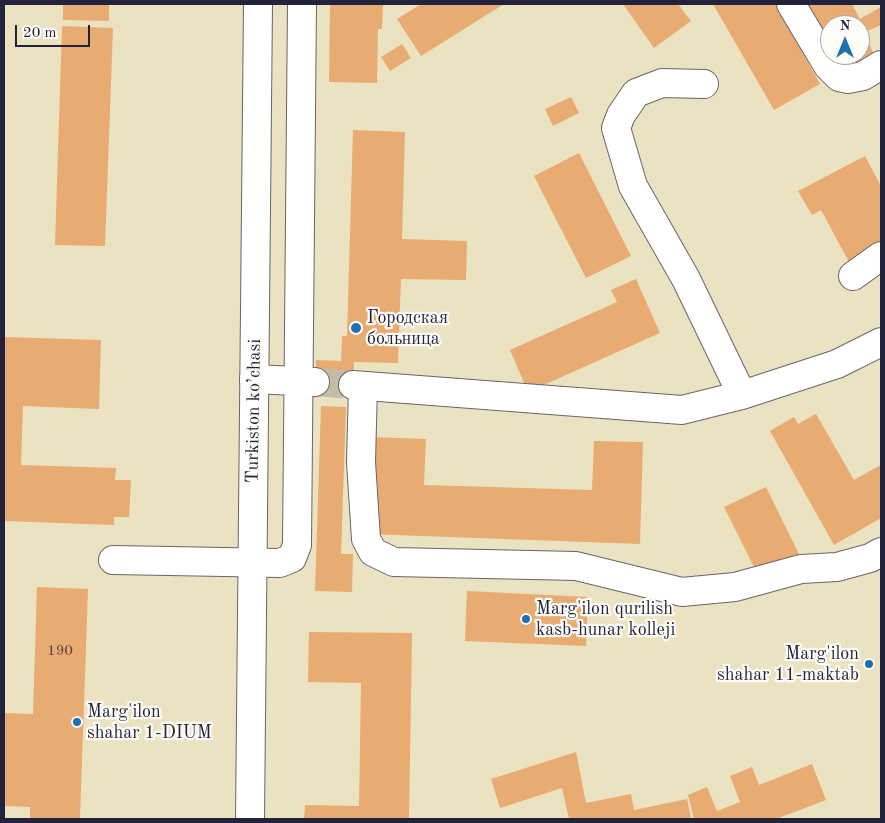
<!DOCTYPE html>
<meta charset="utf-8">
<style>
body{margin:0}
#map{position:relative;width:885px;height:823px;overflow:hidden;background:#ebe2c1;font-family:"Old Standard TT",serif}
canvas{display:block}
.frame{position:absolute;inset:0;border:5px solid #22223b;pointer-events:none}
.north{position:absolute;left:820px;top:15px;width:50px;height:50px;box-sizing:border-box;background:#fdfcf7;border:1px solid #a5a5ac;border-radius:50%;rotate:0deg;font-size:14px;font-weight:700;line-height:20px;text-align:center;color:#22223b}
.north::after{content:'';display:block;margin:auto;width:18px;height:22px;background:#1f6fb2;clip-path:polygon(50% 0,100% 100%,50% 72%,0 100%)}
.scale{position:absolute;left:15px;top:25px;width:75px;height:22px;box-sizing:border-box;border:2px solid #22223b;border-top:0;padding-left:6px;font-size:15px;line-height:18px;white-space:nowrap;color:#22223b;-webkit-text-stroke:4px #fdfcf7;paint-order:stroke}
</style>
<div id="map">
<canvas width="885" height="823"></canvas>
<div class="frame"></div>
<div class="north">N</div>
<div class="scale">20 m</div>
</div>
<script>
const c = document.querySelector('canvas').getContext('2d');
c.lineJoin = 'round';
function fillPath(path, color) {
  c.fillStyle = color;
  c.fill(path, 'evenodd');
}
function toPath(rows) {
  const path = new Path2D();
  for (const r of rows) {
    path.moveTo(r[0], r[1]);
    for (let i = 2; i < r.length; i += 2) path.lineTo(r[i], r[i + 1]);
  }
  return path;
}
function strokePath(path, color, width, dash) {
  c.strokeStyle = color;
  c.lineWidth = width;
  c.lineCap = dash ? 'butt' : 'round';
  c.setLineDash(dash || []);
  c.stroke(path);
}
function write(font, color, halo, rows, align = 'center') {
  c.font = font + ' "Old Standard TT",serif';
  c.lineWidth = 4.5;
  c.setLineDash([]);
  c.textBaseline = 'middle';
  c.strokeStyle = halo;
  c.fillStyle = color;
  for (const [text, x, y, turn = 0] of rows) {
    c.save();
    c.translate(x, y);
    c.rotate((+turn || 0) * Math.PI / 180);
    c.textAlign = isNaN(turn) ? turn : align;
    if (halo) c.strokeText(text, 0, 0);
    c.fillText(text, 0, 0);
    c.restore();
  }
}
fillPath(toPath([
 [63,4,109,4,109,21,63,20],
 [330,4,383,4,382,29,378,29,377,83,329,82],
 [421,4,504,4,421,56,397,19],
 [623,4,678,4,691,21,654,48],
 [713,4,775,4,820,84,774,110],
 [808,4,852,4,860,19,881,7,881,25,863,33,875,56,844,73,835,55,860,55,860,25,830,25,830,46],
 [62,26,113,28,105,246,55,245],
 [402,44,411,58,390,71,381,57],
 [571,97,579,113,553,126,545,109],
 [353,130,405,132,402,239,467,241,466,280,401,279,398,363,354,362,353,396,315,395,316,360,341,361,342,336,347,336],
 [579,153,631,256,586,278,534,176],
 [865,156,881,186,881,247,850,264,821,210,812,215,798,191],
 [636,279,660,333,528,392,510,350,617,302,611,290],
 [4,337,101,340,99,409,23,406,21,465,116,468,115,480,131,480,129,517,114,517,114,525,4,521],
 [321,406,346,407,341,554,353,554,352,592,315,591],
 [816,414,854,480,881,465,881,518,834,545,770,431,794,417,798,424],
 [371,437,426,439,424,485,592,490,594,441,643,442,640,544,368,534],
 [766,487,799,554,758,575,724,507],
 [37,587,88,589,80,819,30,819,30,807,4,806,4,713,33,714],
 [467,591,588,597,586,646,465,641],
 [309,632,412,633,409,819,304,819,305,805,359,806,361,683,308,682],
 [576,752,586,803,631,794,634,810,687,799,691,819,569,819,562,788,500,808,491,779],
 [812,764,826,800,776,819,694,819,688,795,707,787,717,811,740,802,730,776,752,767,759,785]
]), '#e8ab72');
strokePath(toPath([
 [316,382,353,385]
]), '#c3bca6', 28, [28, 14]);
const minor = toPath([
 [791,4,828,66,839,77,848,79,863,76,881,65],
 [704,84,662,83,636,93,621,115,616,128,633,186,686,279,742,395],
 [853,276,881,256],
 [254,379,315,382],
 [353,385,682,410,742,395,837,364,881,342],
 [363,386,361,462,366,539,373,552,394,562,576,566,682,592,735,587,801,569,837,567,870,558,881,552],
 [113,560,280,563,292,558,297,545,302,4]
]);
const major = toPath([
 [250,819,258,4]
]);
strokePath(minor, '#68656a', 30);
strokePath(major, '#68656a', 30);
strokePath(minor, '#fff', 28);
strokePath(major, '#fff', 28);
for (const [x, y, r, color] of [
 [356,328,6,"#1f6fb2"],
 [526,619,5,"#1f6fb2"],
 [869,664,5,"#1f6fb2"],
 [77,722,5,"#1f6fb2"]
]) {
  const dot = new Path2D();
  dot.arc(x, y, r, 0, 2 * Math.PI);
  c.fillStyle = color;
  c.fill(dot);
  strokePath(dot, '#fdfcf7', 2);
}
write('15px', '#544449', null, [
 ["190",60,651]
]);
write('18px', '#22223b', '#fdfcf7', [
 ["Городская",367,318],
 ["больница",367,339],
 ["Marg'ilon qurilish",536,609],
 ["kasb-hunar kolleji",536,630],
 ["Marg'ilon",859,654,"right"],
 ["shahar 11-maktab",859,675,"right"],
 ["Marg'ilon",87,712],
 ["shahar 1-DIUM",87,733]
], 'left');
write('18px', '#22223b', '#fdfcf7', [
 ["Turkiston ko’chasi",254,411,-89]
]);
</script>
